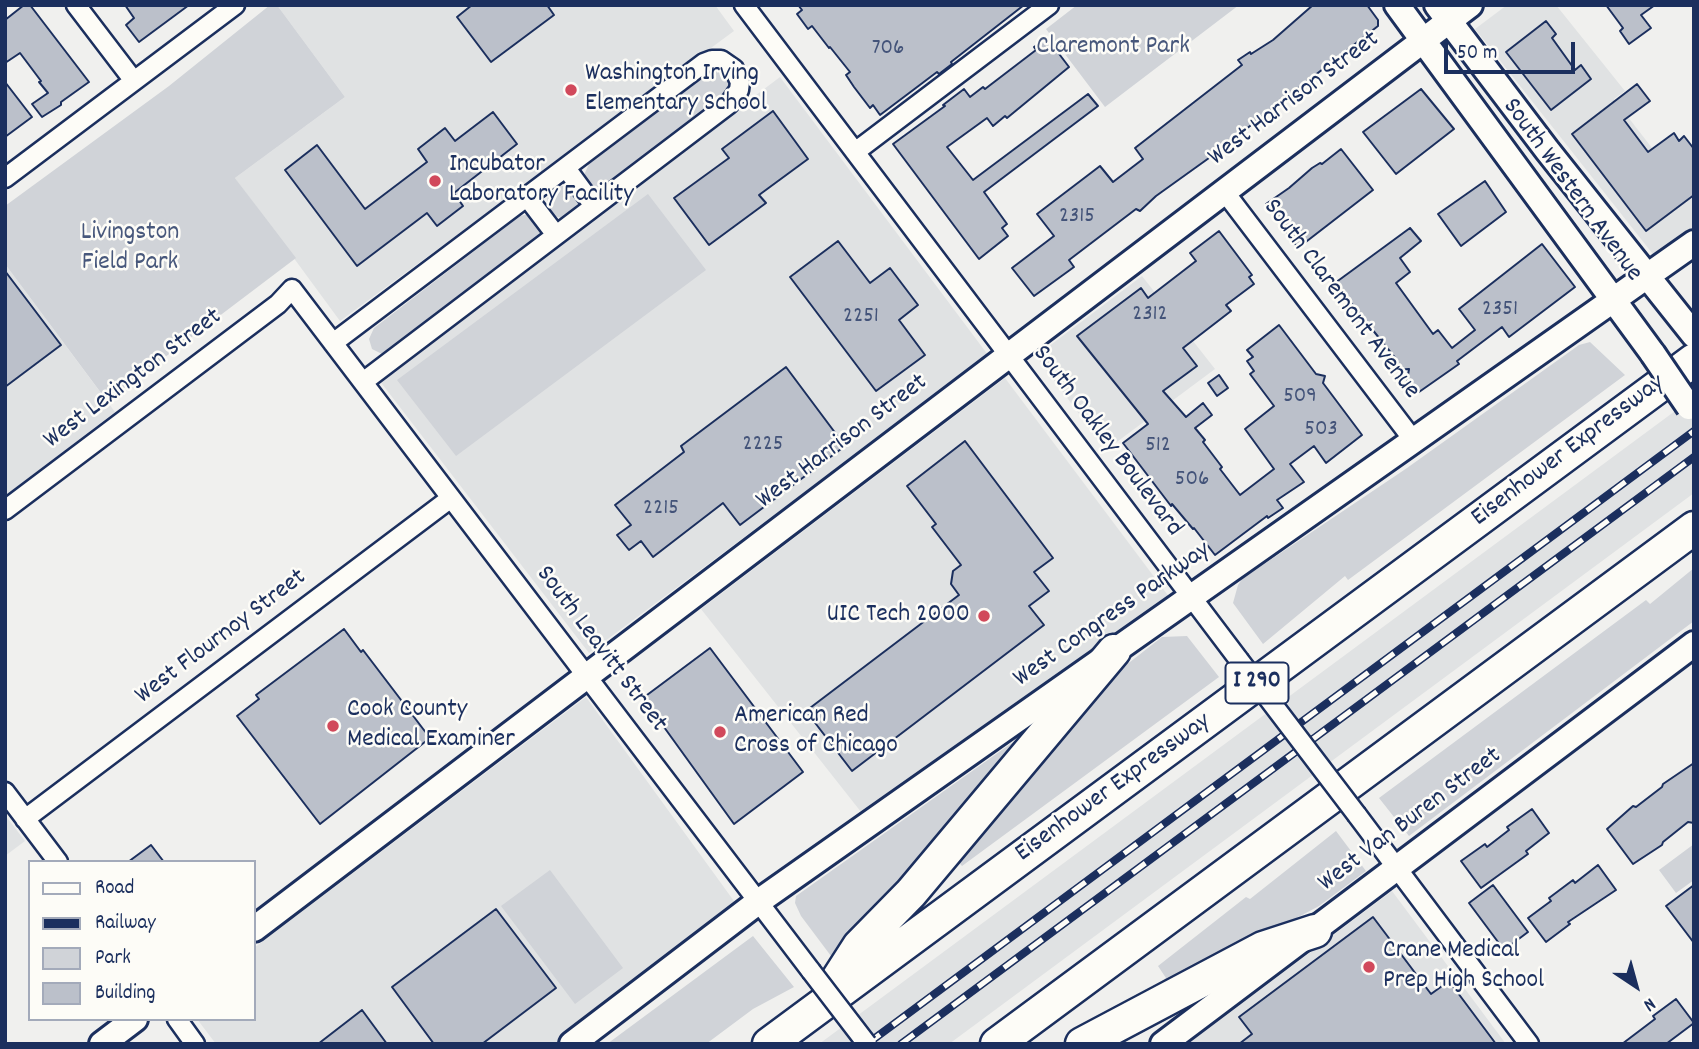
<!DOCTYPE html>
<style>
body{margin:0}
#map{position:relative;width:1699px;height:1049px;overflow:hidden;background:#f0f0ee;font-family:Dekko,sans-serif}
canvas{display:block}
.frame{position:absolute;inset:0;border:7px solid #1b2f5e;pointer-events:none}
.legend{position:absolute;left:28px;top:860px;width:228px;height:161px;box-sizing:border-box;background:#fdfcf7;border:2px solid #a3aaba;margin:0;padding:9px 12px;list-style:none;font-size:21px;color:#1b2f5e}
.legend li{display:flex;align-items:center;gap:14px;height:35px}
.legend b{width:35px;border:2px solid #a3aaba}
.north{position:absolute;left:1601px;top:951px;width:70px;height:70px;-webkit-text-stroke:5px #fdfcf7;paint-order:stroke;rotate:144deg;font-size:19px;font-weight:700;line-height:28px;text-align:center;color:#1b2f5e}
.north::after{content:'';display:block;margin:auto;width:24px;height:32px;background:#1b2f5e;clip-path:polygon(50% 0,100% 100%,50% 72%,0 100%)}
.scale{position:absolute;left:1444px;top:42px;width:131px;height:32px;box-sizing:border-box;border:4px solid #1b2f5e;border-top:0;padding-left:9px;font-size:21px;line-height:24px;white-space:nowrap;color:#1b2f5e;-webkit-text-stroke:5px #fdfcf7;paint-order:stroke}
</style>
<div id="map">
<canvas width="1699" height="1049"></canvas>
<div class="frame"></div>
<ul class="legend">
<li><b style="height:9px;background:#fdfcf7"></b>Road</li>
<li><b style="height:9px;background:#1b2f5e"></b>Railway</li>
<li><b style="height:19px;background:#d0d3d8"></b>Park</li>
<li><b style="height:19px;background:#bbc0ca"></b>Building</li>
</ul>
<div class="north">N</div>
<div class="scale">50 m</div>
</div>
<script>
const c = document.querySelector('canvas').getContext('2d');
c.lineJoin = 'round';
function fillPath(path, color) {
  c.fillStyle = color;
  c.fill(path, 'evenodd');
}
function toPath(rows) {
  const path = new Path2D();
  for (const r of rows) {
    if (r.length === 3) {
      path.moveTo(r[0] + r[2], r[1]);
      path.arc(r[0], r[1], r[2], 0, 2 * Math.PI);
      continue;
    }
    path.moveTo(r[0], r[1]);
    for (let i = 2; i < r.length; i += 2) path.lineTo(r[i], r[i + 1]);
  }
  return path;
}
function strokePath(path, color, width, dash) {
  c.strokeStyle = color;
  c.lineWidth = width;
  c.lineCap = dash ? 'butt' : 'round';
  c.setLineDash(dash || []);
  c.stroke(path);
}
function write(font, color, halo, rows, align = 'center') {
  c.font = font + ' Dekko,sans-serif';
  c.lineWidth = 5;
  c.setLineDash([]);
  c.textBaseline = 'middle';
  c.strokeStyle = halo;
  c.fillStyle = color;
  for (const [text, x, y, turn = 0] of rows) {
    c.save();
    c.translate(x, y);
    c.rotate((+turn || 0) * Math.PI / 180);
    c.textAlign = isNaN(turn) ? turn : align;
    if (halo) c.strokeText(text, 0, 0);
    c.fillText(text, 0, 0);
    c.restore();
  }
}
fillPath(toPath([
 [277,5,715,5,734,31,340,321,235,178,345,97],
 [1507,5,1556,5,1625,91,1614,99,1694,202,1694,230,1656,258,1475,29],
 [780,77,988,355,589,653,379,380],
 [5,264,115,412,5,496],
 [1142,276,1215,369,1106,450,1036,356],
 [1005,378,1170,598,865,817,701,609],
 [1694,397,1694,493,1571,584,949,1044,819,1044],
 [586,697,739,908,559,1044,216,1044,197,1019,254,1019,254,948],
 [5,815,25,841,5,856],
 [1392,891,1506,1044,1188,1044]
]), '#e0e2e3');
fillPath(toPath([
 [270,5,277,5,345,97,235,178,296,258,107,401,5,264,5,206,169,86],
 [1077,5,1239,5,1105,107,1046,29],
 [719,70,728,78,732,88,729,98,611,187,601,190,592,187,584,175,589,164,710,72],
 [563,202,16],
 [648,194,706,270,456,456,397,380],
 [529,214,538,222,542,231,538,241,391,353,382,354,372,349,369,339,374,328,520,216],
 [1590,342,1625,375,1348,580,1345,576,1263,644,1233,603,1238,585,1242,579,1407,468,1579,345],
 [1694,568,1694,621,1409,836,1379,798,1646,600,1650,604],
 [1187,636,1219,677,962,866,955,858,1107,680,1162,637],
 [1037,725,1038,728,843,946,831,956,801,916,795,903,796,896],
 [1336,831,1366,871,1319,906,1107,1019,1166,978,1158,966,1246,897,1250,899],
 [1694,844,1694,880,1676,893,1659,870],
 [550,870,623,968,575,1004,501,906],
 [753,936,794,987,753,1009,706,1044,607,1044]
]), '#d0d3d8');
const building = toPath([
 [24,5,30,5,89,82,61,102,61,105,42,117,32,104,48,93,39,82,41,81,20,53,5,63,5,20,24,5],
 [125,5,189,5,139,42,126,25,134,18,125,5],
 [472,5,547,5,554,15,491,62,457,17,472,5],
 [798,5,1024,5,951,62,952,64,939,74,937,72,880,115,873,105,870,108,854,87,846,75,850,72,830,47,829,48,812,26,808,29,797,14,802,10,798,5],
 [1313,5,1367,5,1378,20,1378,26,1209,158,1156,196,1140,211,1136,209,1069,260,1074,267,1034,296,1012,268,1054,236,1037,214,1100,166,1113,182,1143,159,1135,148,1242,65,1238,60,1250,52,1251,54,1273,40,1313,5],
 [1606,5,1655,5,1641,15,1651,28,1629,44,1620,31,1623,28,1606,5],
 [1546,21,1556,34,1552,38,1575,70,1581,65,1591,79,1551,110,1506,52,1546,21],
 [1047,38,1069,67,1007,118,1005,116,993,126,987,118,947,147,973,180,1088,94,1098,106,984,192,1007,224,1002,228,1008,236,979,259,893,144,945,106,943,105,964,89,970,97,983,87,985,89,1036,50,1034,47,1047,38],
 [5,82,32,117,5,137,5,82],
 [1637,84,1650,101,1624,120,1648,152,1674,133,1679,141,1684,136,1694,149,1694,195,1646,231,1572,134,1637,84],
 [1421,89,1454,129,1396,174,1363,132,1421,89],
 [773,111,808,159,759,195,766,203,709,245,674,198,729,158,722,149,773,111],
 [493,112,517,144,454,193,463,206,437,226,427,213,357,266,285,170,317,145,365,209,427,162,418,149,445,128,455,141,493,112],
 [1341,149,1373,190,1298,248,1266,204,1289,188,1312,168,1320,163,1322,164,1341,149],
 [1485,181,1506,212,1461,246,1438,214,1485,181],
 [1410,228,1421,241,1400,258,1410,272,1396,283,1433,334,1438,330,1452,348,1475,330,1459,309,1542,244,1575,287,1509,337,1502,327,1457,361,1459,364,1419,392,1415,387,1406,387,1409,369,1395,370,1396,359,1335,283,1410,228],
 [1219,231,1252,275,1249,277,1254,284,1226,305,1231,311,1183,348,1197,366,1163,391,1186,417,1203,403,1212,415,1195,428,1205,440,1203,442,1222,467,1220,469,1240,495,1274,469,1245,429,1274,406,1250,374,1254,371,1247,361,1253,357,1247,350,1279,325,1316,374,1325,376,1323,383,1362,435,1326,463,1314,446,1290,464,1304,482,1277,500,1283,508,1268,518,1267,516,1215,555,1194,528,1193,529,1172,504,1171,506,1123,443,1148,424,1077,336,1141,288,1148,298,1196,261,1190,253,1219,231],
 [838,241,870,283,890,268,918,305,899,320,925,355,876,391,790,277,838,241],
 [5,271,61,345,5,387,5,271],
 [786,367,845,446,740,525,723,503,653,557,641,541,629,550,617,535,631,525,615,505,684,452,681,446,786,367],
 [1219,375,1228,388,1217,396,1208,383,1219,375],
 [965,441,1053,558,1034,572,1049,591,1029,606,1044,625,852,771,806,711,959,595,951,584,953,571,961,565,932,527,936,524,907,486,965,441],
 [344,629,361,652,363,650,430,738,320,824,237,716,259,699,256,695,344,629],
 [710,648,803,772,734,824,643,698,710,648],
 [1694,763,1694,823,1688,822,1663,842,1662,845,1633,864,1607,829,1633,806,1636,807,1662,787,1663,784,1694,763],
 [1532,809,1549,833,1526,851,1528,854,1481,888,1461,861,1485,844,1487,847,1509,830,1507,827,1532,809],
 [151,845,164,862,128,862,151,845],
 [1598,865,1616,890,1568,922,1570,924,1546,942,1528,918,1551,901,1549,898,1573,880,1575,883,1598,865],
 [1493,885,1528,932,1504,950,1469,903,1493,885],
 [1694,885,1694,943,1666,906,1694,885],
 [496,909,556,988,482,1044,434,1044,392,987,496,909],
 [1373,917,1431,994,1449,981,1496,1044,1239,1044,1252,1034,1239,1017,1373,917],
 [1676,999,1694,1023,1666,1044,1622,1044,1655,1019,1653,1016,1676,999],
 [362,1010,387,1044,318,1044,362,1010]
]);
fillPath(building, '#bbc0ca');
strokePath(building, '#1b2f5e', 2);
const street = toPath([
 [76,5,134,81],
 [744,5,1239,660],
 [855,152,1049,5],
 [566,168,594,206],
 [5,178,235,5],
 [1224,191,1414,441],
 [527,197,556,235],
 [333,343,704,63,712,60,721,60,734,69,740,82,739,90,729,104,363,382],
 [5,510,278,304,292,289,811,971],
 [5,792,58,862],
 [1357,815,1529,1044],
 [25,819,451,498],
 [177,1019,195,1044]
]);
const secondary = toPath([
 [1397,5,1653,354],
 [1437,5,1547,150,1694,335],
 [254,929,1470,5],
 [102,1044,135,1019],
 [572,1044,758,902,1694,243],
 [1163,1044,1694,644]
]);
const highway = toPath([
 [832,988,859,946,911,893,1114,651],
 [769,1044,1694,360],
 [997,1044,1694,528],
 [1082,1044,1263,948,1315,931]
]);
strokePath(street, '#1b2f5e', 23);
strokePath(secondary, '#1b2f5e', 30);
strokePath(highway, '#1b2f5e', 37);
strokePath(street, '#fdfcf7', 18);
strokePath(secondary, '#fdfcf7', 24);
strokePath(highway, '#fdfcf7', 32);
const rail = toPath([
 [867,1044,1694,431],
 [901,1044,1694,457]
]);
strokePath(rail, '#1b2f5e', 8);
strokePath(rail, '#fdfcf7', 5, [16]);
const streetBridge = toPath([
 [1239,660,1357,815],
 [811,971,867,1044]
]);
const secondaryBridge = toPath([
 [1653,354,1689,407]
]);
strokePath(streetBridge, '#1b2f5e', 23, []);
strokePath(secondaryBridge, '#1b2f5e', 30, []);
strokePath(streetBridge, '#fdfcf7', 18);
strokePath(secondaryBridge, '#fdfcf7', 24);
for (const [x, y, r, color] of [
 [571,90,7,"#d1495b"],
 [435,181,7,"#d1495b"],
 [984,616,7,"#d1495b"],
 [333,726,7,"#d1495b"],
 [720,732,7,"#d1495b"],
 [1369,967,7,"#d1495b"]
]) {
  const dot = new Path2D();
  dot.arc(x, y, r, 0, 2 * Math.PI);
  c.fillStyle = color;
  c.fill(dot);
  strokePath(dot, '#fdfcf7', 2.5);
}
write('23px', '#435379', null, [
 ["706",888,50],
 ["2315",1077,218],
 ["2351",1500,311],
 ["2312",1150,316],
 ["2251",861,318],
 ["509",1300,398],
 ["503",1321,431],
 ["2225",763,446],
 ["512",1158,447],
 ["506",1192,481],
 ["2215",661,510]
]);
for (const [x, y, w] of [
 [1257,683,63]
]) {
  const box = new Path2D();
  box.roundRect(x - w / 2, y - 20.5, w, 41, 5);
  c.fillStyle = '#fdfcf7';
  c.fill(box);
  strokePath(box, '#1b2f5e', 2);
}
write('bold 24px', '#1b2f5e', null, [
 ["I 290",1257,683]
]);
write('26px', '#48587c', '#fdfcf7', [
 ["Claremont Park",1113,48],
 ["Livingston",130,234],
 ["Field Park",130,264]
]);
write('26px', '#1b2f5e', '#fdfcf7', [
 ["Washington Irving",585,75],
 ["Elementary School",585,105],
 ["Incubator",449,166],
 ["Laboratory Facility",449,196],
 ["UIC Tech 2000",970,616,"right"],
 ["Cook County",347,711],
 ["Medical Examiner",347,741],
 ["American Red",734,717],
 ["Cross of Chicago",734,747],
 ["Crane Medical",1383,952],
 ["Prep High School",1383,982]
], 'left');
write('26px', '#1b2f5e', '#fdfcf7', [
 ["West Harrison Street",1295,100,-37],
 ["South Western Avenue",1571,191,54],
 ["South Claremont Avenue",1340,300,53],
 ["West Lexington Street",134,380,-37],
 ["South Oakley Boulevard",1106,442,53],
 ["West Harrison Street",843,443,-37],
 ["Eisenhower Expressway",1569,452,-37],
 ["West Congress Parkway",1113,616,-35],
 ["West Flournoy Street",222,638,-37],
 ["South Leavitt Street",600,650,53],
 ["Eisenhower Expressway",1114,789,-36],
 ["West Van Buren Street",1411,821,-37]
]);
</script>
